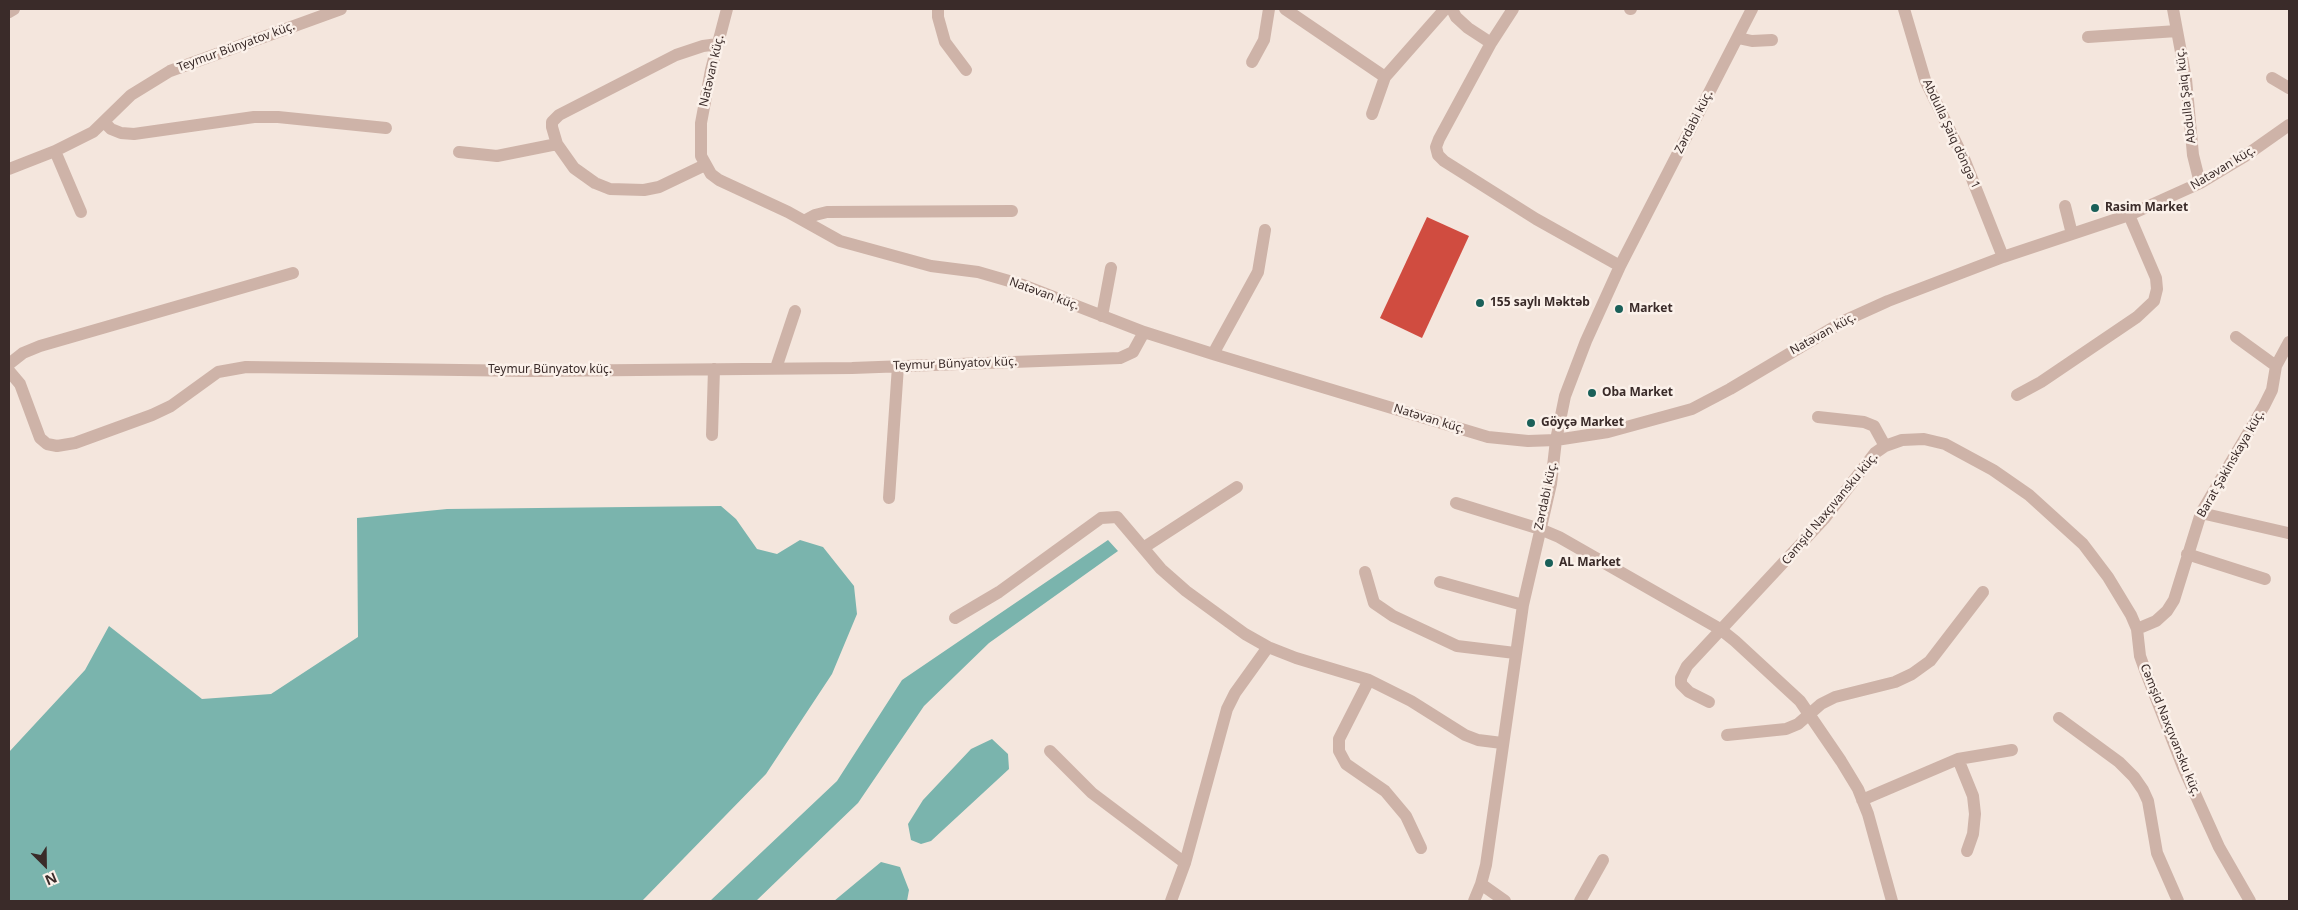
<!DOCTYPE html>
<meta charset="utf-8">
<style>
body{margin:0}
#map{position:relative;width:2298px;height:910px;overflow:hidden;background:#f4e6dd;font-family:"Noto Sans",sans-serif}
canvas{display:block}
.frame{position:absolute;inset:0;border:10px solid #3a2b29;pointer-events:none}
.north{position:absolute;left:20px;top:840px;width:50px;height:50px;-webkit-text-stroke:4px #fbf1ea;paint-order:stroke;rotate:157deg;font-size:14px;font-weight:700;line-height:20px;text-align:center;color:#3a2b29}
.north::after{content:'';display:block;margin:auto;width:18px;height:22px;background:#3a2b29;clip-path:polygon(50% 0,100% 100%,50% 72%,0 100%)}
</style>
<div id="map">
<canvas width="2298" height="910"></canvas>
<div class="frame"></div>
<div class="north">N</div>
</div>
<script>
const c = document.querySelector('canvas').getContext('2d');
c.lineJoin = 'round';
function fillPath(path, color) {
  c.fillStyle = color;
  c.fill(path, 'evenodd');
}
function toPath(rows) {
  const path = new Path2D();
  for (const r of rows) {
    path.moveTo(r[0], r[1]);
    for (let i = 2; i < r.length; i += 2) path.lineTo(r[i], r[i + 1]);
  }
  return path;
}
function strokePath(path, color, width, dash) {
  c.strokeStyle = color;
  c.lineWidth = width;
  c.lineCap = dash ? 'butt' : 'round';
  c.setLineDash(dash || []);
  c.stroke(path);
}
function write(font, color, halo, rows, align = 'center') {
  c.font = font + ' "Noto Sans",sans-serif';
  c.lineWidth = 5;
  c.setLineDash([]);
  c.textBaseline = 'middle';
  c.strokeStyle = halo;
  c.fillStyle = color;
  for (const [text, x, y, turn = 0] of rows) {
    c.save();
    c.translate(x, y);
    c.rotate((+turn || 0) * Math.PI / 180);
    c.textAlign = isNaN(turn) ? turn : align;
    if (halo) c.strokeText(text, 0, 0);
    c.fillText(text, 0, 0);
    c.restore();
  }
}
fillPath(toPath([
 [721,506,736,519,757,549,777,554,800,540,823,547,854,586,857,614,832,674,766,774,642,901,9,901,9,752,85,670,109,626,202,699,271,694,358,637,357,518,447,509],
 [1108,540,1118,551,989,643,924,706,858,803,756,901,710,901,837,781,902,680],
 [992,739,1008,754,1009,769,931,841,921,844,911,840,908,824,923,800,971,749],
 [881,862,900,867,909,890,907,901,834,901]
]), '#7ab4ad');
fillPath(toPath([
 [1427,217,1469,236,1422,338,1380,318]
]), '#d04c40');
strokePath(toPath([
 [727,9,711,70,701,123,701,156,711,174,719,180,788,212,840,241,931,266,978,272,1023,285,1144,332,1213,354,1488,437,1528,441,1556,440,1608,432,1692,409,1730,389,1846,320,1888,301,2003,257,2129,215,2200,183,2245,156,2289,125],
 [938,9,938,17,945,42,966,70],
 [1285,9,1385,77,1445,9],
 [1452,9,1456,17,1468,28,1491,43],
 [1513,9,1491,43,1439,139,1436,147,1438,155,1444,161,1536,219,1620,266],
 [1630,9,1631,9],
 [1904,9,1925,80,1965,161,2003,257],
 [2173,9,2186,79,2193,155,2200,183],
 [9,12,14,9],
 [2088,37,2177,31],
 [1738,38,1752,41,1772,40],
 [1252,62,1264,40,1269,9],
 [2272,78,2289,88],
 [1372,114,1385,77],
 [104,122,111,129,121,133,134,134,254,117,278,117,386,128],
 [55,151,81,212],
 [459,152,497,156,557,144],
 [705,165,659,187,644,190,610,189,595,183,574,168,557,144,552,127,552,122,559,115,676,55,703,46,718,44],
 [9,169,55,151,93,132,131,95,170,71,341,9],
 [2065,206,2072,234],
 [804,221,815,215,827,212,1012,211],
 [1102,316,1111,268],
 [2236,337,2276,366],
 [1213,354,1258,272,1265,230],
 [9,364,23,353,40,346,293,273],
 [776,368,795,311],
 [9,371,20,384,40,438,47,444,57,446,75,443,152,415,171,406,218,372,246,367,531,371,852,368,1120,358,1133,352,1144,332],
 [2017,395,2041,382,2137,317,2154,301,2157,289,2156,278,2129,215],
 [1818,417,1864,422,1874,426,1885,446],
 [712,435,714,369],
 [889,498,898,366],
 [1456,503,1540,529,1559,537,1720,629,1735,641,1800,701,1841,761,1858,789,1868,814,1892,901],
 [2201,513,2288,533],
 [1143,548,1237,487],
 [2187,554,2265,579],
 [1365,572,1374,603,1393,616,1457,646,1515,653],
 [1440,582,1523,605],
 [955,618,999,592,1101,518,1117,517,1161,569,1186,591,1245,634,1268,647,1296,658,1369,680,1411,701,1465,735,1478,740,1502,743],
 [2137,629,2156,621,2167,611,2174,600,2201,513,2264,406,2272,390,2276,366,2289,342],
 [1369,680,1339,739,1339,751,1346,764,1385,791,1406,816,1421,848],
 [1709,702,1689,692,1681,684,1681,678,1687,666,1824,519,1875,453,1885,446,1902,440,1924,439,1945,444,1993,470,2029,495,2083,544,2108,577,2131,615,2137,629,2140,656,2145,670,2183,767,2219,847,2250,901],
 [2059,718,2119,762,2134,777,2143,790,2148,801,2157,853,2178,901],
 [1727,735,1786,729,1798,724,1821,704,1835,697,1895,682,1912,674,1930,661,1983,592],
 [1050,751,1092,793,1185,863],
 [1958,759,1973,796,1975,814,1973,834,1967,851],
 [1862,800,1958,759,2012,750],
 [1481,884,1505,901],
 [1171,901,1185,863,1227,709,1235,693,1268,647],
 [1474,901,1481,884,1486,865,1523,605,1551,484,1556,440,1565,396,1586,341,1620,266,1752,9],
 [1580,901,1603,860]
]), '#ceb3a8', 12);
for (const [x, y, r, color] of [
 [2095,208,5,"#1a6059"],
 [1480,303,5,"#1a6059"],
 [1619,309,5,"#1a6059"],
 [1592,393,5,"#1a6059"],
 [1531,423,5,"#1a6059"],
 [1549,563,5,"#1a6059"]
]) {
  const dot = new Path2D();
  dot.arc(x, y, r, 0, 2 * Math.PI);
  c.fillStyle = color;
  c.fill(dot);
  strokePath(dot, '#fbf1ea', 2);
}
write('12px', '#3a2b29', '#fbf1ea', [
 ["Teymur Bünyatov küç.",236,47,-20],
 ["Natəvan küç.",712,71,-77],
 ["Abdulla Şaiq küç.",2186,96,-97],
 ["Zərdabi küç.",1694,122,-63],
 ["Abdulla Şaiq döngə 1",1951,134,65],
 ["Natəvan küç.",2223,168,-31],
 ["Natəvan küç.",1044,294,20],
 ["Natəvan küç.",1823,334,-29],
 ["Teymur Bünyatov küç.",955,364,-2],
 ["Teymur Bünyatov küç.",550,370],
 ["Natəvan küç.",1429,419,17],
 ["Barat Şəkinskaya küç.",2231,464,-60],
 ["Zərdabi küç.",1546,496,-78],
 ["Cəmşid Naxçıvansku küç.",1830,509,-50],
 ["Cəmşid Naxçıvansku küç.",2170,730,68]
]);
write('bold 12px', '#3a2b29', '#fbf1ea', [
 ["Rasim Market",2105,208],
 ["155 saylı Məktəb",1490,303],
 ["Market",1629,309],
 ["Oba Market",1602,393],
 ["Göyçə Market",1541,423],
 ["AL Market",1559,563]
], 'left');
</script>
